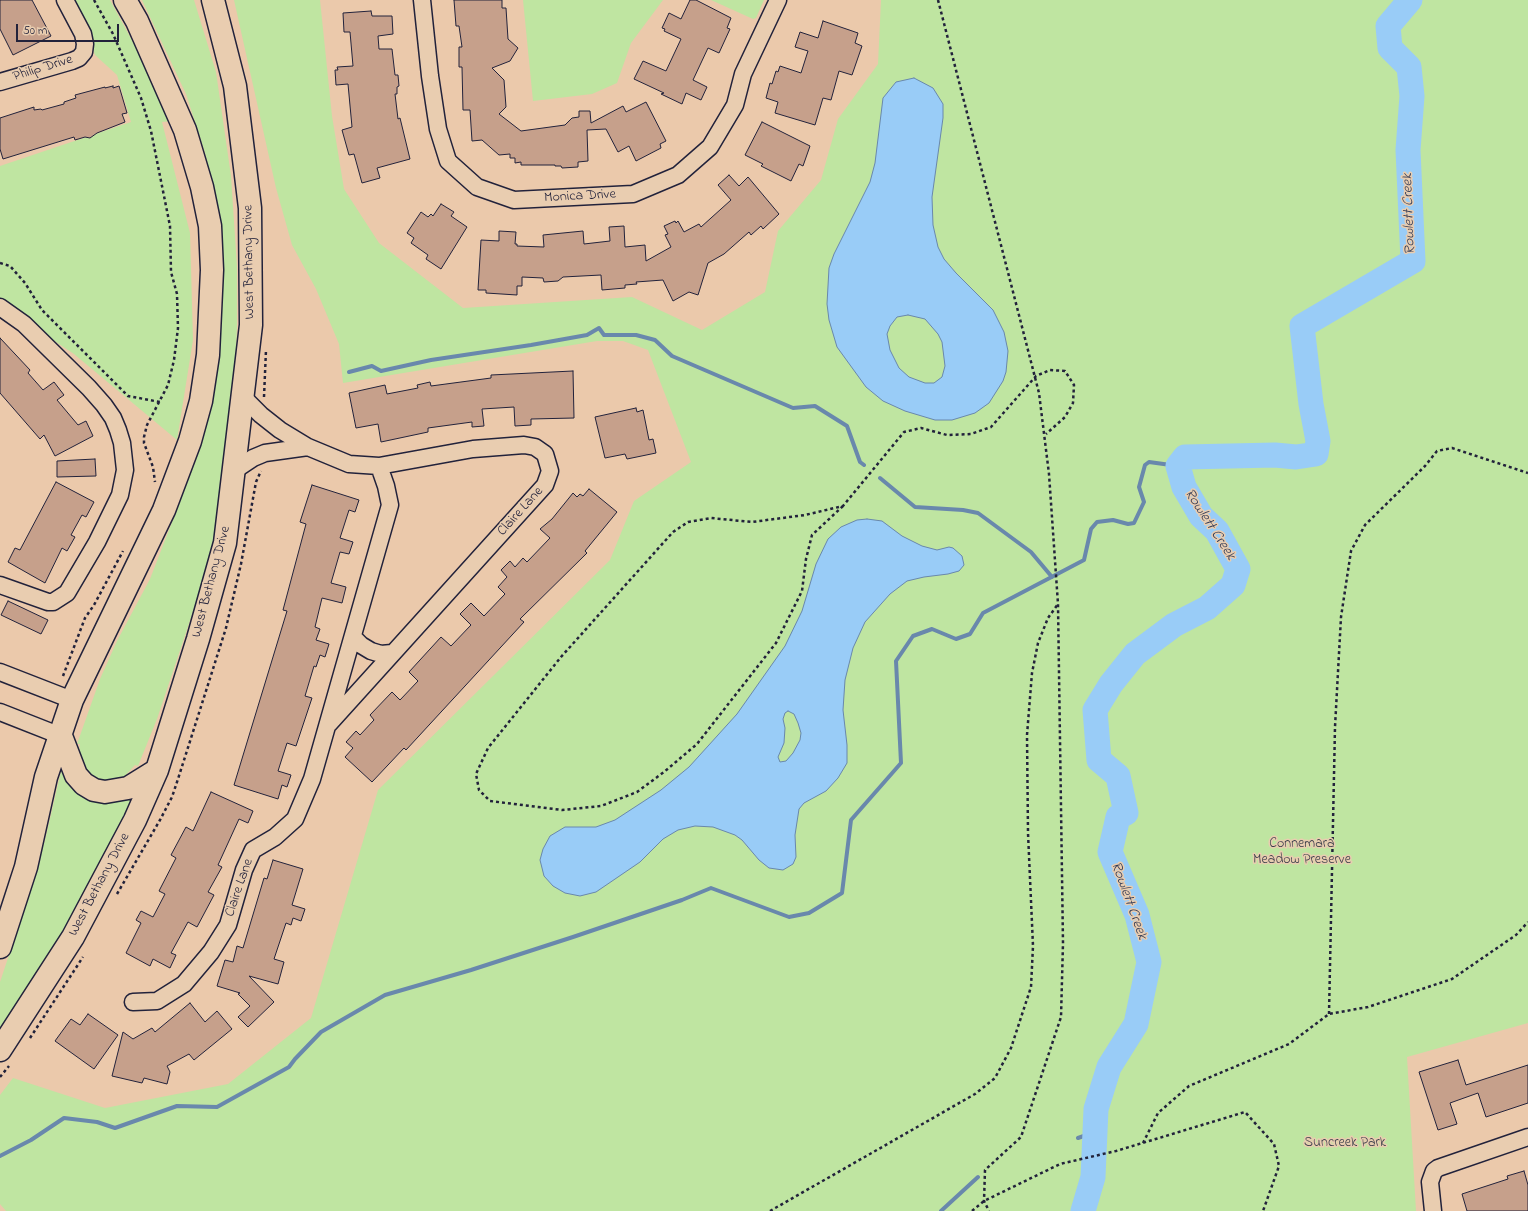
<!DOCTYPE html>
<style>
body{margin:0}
#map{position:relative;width:1528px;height:1211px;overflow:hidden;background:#ebc9ab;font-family:"Indie Flower",sans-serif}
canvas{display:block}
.scale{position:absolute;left:16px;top:24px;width:103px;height:18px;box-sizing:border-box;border:2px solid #22223b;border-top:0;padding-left:5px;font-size:12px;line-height:14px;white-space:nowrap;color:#22223b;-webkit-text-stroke:3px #e9cdb0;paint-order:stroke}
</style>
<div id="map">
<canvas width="1528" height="1211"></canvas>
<div class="scale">50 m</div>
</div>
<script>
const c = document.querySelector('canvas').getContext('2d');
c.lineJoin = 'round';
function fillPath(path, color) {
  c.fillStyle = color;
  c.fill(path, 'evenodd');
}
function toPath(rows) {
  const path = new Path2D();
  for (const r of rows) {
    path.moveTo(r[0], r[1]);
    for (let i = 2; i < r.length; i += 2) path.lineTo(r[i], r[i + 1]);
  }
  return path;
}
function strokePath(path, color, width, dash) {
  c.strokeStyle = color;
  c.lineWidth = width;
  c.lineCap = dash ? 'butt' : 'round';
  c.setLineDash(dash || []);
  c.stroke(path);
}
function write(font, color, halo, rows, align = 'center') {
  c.font = font + ' "Indie Flower",sans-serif';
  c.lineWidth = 3;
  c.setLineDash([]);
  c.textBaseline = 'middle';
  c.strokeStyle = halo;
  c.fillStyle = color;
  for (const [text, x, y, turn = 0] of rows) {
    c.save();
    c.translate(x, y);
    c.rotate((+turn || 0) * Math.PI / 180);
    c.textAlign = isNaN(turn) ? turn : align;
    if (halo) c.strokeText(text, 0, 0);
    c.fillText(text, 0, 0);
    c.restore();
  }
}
fillPath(toPath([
 [72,0,110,0,158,88,171,121,162,122,190,233,193,340,177,440,74,354,0,305,0,166,131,122,117,75,95,55,82,16],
 [142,0,194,0,216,72,231,176,237,267,237,325,235,383,218,520,210,561,157,719,138,766,135,765,123,778,111,782,97,780,86,773,79,753,80,744,77,744,100,679,117,641,150,579,196,460,207,421,218,361,222,317,222,268,212,182,205,153,186,94],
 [234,0,320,0,332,116,344,189,379,243,463,308,632,297,702,330,765,292,778,231,821,180,838,119,878,64,881,0,1528,0,1528,1023,1407,1057,1416,1211,6,1211,0,1204,0,1095,13,1078,105,1108,228,1084,311,1018,378,790,610,560,634,501,691,462,648,350,623,341,597,341,343,383,339,344,316,289,292,245,276,188],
 [523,0,663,0,631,43,617,83,592,94,533,101],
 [711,0,764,0,756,18,753,19],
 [61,771,133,797,123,821,77,908,53,950,0,1028,0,982,25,907,45,840]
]), '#bfe5a1');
const water = toPath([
 [914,78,933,88,943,104,943,118,932,197,933,225,938,247,944,259,956,273,993,310,1004,332,1008,351,1006,372,1003,381,989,403,975,413,952,420,935,420,905,411,883,401,866,387,837,347,829,320,827,304,829,268,834,254,870,182,875,163,883,98,896,82,914,78],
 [908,315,925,319,938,334,942,342,945,366,942,377,934,383,925,383,909,377,899,368,890,350,887,334,890,326,897,317,908,315],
 [867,519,882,521,902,536,922,546,937,550,949,547,953,548,962,556,964,565,959,571,948,574,924,577,907,581,890,594,865,622,853,648,845,680,843,710,847,745,847,763,838,778,826,791,804,803,799,809,795,835,796,857,793,864,783,870,769,868,759,860,742,840,735,835,713,827,695,826,678,830,663,839,640,862,596,892,580,896,565,893,553,886,544,876,540,860,543,849,550,836,565,827,596,827,615,820,661,790,689,767,737,714,785,646,802,611,816,564,828,539,841,527,857,520,867,519],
 [788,711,794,714,798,723,801,733,800,740,793,753,786,761,780,762,778,757,784,743,785,728,783,719,785,713,788,711]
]);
fillPath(water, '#99ccf7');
strokePath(water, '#6988ac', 1);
strokePath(toPath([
 [349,372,372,366,381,371,431,360,531,345,587,335,599,328,604,335,636,335,655,340,672,356,793,408,815,406,847,426,860,462,864,465],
 [880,478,915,507,963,510,978,513,1031,552,1052,577],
 [1078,1138,1095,1132],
 [0,1156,31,1140,64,1118,97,1122,115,1128,177,1106,217,1107,289,1067,295,1059,321,1032,385,995,471,970,573,937,682,900,711,888,789,917,809,913,842,893,851,820,901,763,896,661,913,636,932,629,956,639,970,634,983,613,1084,560,1091,529,1097,522,1113,520,1128,524,1134,523,1144,502,1139,487,1145,465,1149,462,1178,466],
 [941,1211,978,1177]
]), '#6988ac', 4);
strokePath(toPath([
 [1083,1211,1093,1177,1096,1109,1109,1067,1136,1024,1149,962,1137,915,1110,852,1118,817,1126,813,1118,776,1099,760,1095,710,1111,684,1135,654,1174,625,1207,608,1233,585,1238,569,1217,531,1201,516,1184,487,1178,466,1185,457,1275,455,1296,457,1316,454,1318,441,1311,404,1302,326,1413,261,1408,150,1412,96,1409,67,1390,48,1388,26,1410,0]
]), '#99ccf7', 25);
const building = toPath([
 [0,0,32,0,51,36,13,55,0,29,0,0],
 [454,0,502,0,502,8,506,8,508,39,518,48,510,61,492,68,504,80,506,107,499,114,521,131,565,125,572,118,579,117,579,111,590,111,591,123,623,106,626,112,646,102,666,141,660,144,661,148,636,161,629,146,618,152,606,129,587,130,588,161,578,162,578,167,562,168,561,166,555,166,555,165,521,165,521,162,515,163,515,158,510,158,510,154,499,155,482,140,472,141,470,110,463,110,462,67,459,67,459,47,462,47,459,26,456,26,454,0],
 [690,0,696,0,731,18,727,28,730,29,719,53,708,48,693,80,707,87,701,100,686,93,682,104,661,94,664,93,634,79,643,61,666,71,681,39,664,31,665,29,662,28,669,13,681,19,690,0],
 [371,11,372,16,392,16,393,34,378,36,379,49,392,49,395,75,398,75,399,86,397,87,397,94,395,94,398,119,400,118,410,159,377,168,380,178,362,183,354,154,349,155,342,130,352,127,348,84,336,85,335,70,338,70,337,67,353,66,350,32,344,32,343,13,371,11],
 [823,21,858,33,855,43,862,46,852,75,839,71,831,100,823,98,815,125,775,113,778,102,766,98,770,83,772,84,776,71,778,72,780,66,801,73,808,51,795,47,800,32,818,38,823,21],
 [113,86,113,88,119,86,127,113,122,114,125,122,97,133,90,138,85,137,75,140,74,137,3,159,0,149,0,118,34,107,34,110,41,109,42,110,64,104,64,102,76,98,75,95,105,87,105,88,113,86],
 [762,122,810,146,803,166,799,164,791,181,761,166,763,164,745,155,762,122],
 [729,175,739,186,748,177,779,214,763,229,761,226,751,235,749,232,724,254,708,263,698,295,689,292,673,301,663,280,636,282,637,284,625,285,625,288,602,290,601,275,563,277,558,281,544,282,543,278,522,277,522,286,517,286,517,295,486,293,486,290,478,290,481,240,499,241,499,231,516,232,515,244,517,244,517,246,544,247,543,235,583,231,584,244,610,241,609,227,624,226,625,247,645,245,646,261,671,247,665,235,668,234,664,226,675,221,676,223,678,221,684,232,699,224,701,227,731,200,718,185,729,175],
 [441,204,454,212,451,216,467,227,441,269,426,259,428,255,411,243,414,238,407,233,421,212,428,217,431,214,433,216,441,204],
 [0,338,30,370,28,373,43,390,54,382,64,395,57,400,78,425,86,421,93,436,55,456,44,435,40,439,0,393,0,338],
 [573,371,574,418,531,419,531,425,515,426,514,407,482,409,484,426,472,427,472,422,428,428,428,432,381,442,378,424,356,428,349,393,385,385,387,394,418,388,417,385,430,382,431,386,491,378,491,375,573,371],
 [636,408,637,412,643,410,649,440,653,439,656,453,627,459,625,454,605,458,595,417,636,408],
 [95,459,96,476,57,477,57,461,95,459],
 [56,482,94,502,86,517,82,515,71,535,75,537,67,551,62,548,45,583,8,562,15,548,20,550,56,482],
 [312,485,359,500,355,512,349,510,340,538,353,542,349,554,340,552,331,583,346,587,342,603,322,598,315,627,320,629,316,640,329,644,325,657,320,655,316,667,314,666,305,696,312,698,296,746,287,743,278,771,291,775,287,787,282,785,278,799,234,785,287,611,283,610,306,524,300,522,312,485],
 [589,489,617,512,585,551,587,553,520,619,524,622,406,750,404,748,372,782,345,757,353,748,346,742,356,731,360,735,374,720,370,715,392,692,400,700,418,681,409,672,441,637,451,646,471,625,460,614,471,603,484,616,505,594,498,587,507,577,501,570,510,561,515,567,523,558,527,562,550,538,540,529,552,519,573,493,577,497,580,494,583,496,589,489],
 [8,601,48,620,41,634,1,615,8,601],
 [211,792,253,811,248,823,239,819,218,865,222,867,208,892,214,895,197,927,188,922,171,953,176,955,170,968,153,959,150,966,126,953,141,923,136,920,141,911,153,917,165,894,159,891,176,858,171,855,186,827,193,831,211,792],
 [273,860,303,869,292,905,305,909,301,921,293,918,291,925,286,923,274,959,284,962,278,984,249,976,274,1002,248,1027,238,1017,250,1006,238,994,240,993,217,986,225,960,233,962,237,946,243,948,264,878,267,879,273,860],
 [190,1003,205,1022,217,1011,232,1029,194,1060,189,1054,167,1066,170,1072,167,1084,144,1078,142,1083,112,1076,123,1032,133,1039,152,1028,155,1032,190,1003],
 [88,1014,118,1035,94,1069,55,1041,71,1019,80,1025,88,1014],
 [1458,1060,1466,1085,1528,1065,1528,1103,1486,1117,1478,1093,1450,1103,1457,1124,1438,1130,1419,1072,1458,1060],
 [1524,1171,1528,1185,1528,1211,1467,1211,1462,1194,1508,1179,1507,1176,1524,1171]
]);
fillPath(building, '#c6a08b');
strokePath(building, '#22223b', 1);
const street = toPath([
 [422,0,430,76,438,129,448,161,477,187,514,200,633,194,678,175,710,147,735,105,743,74,778,0],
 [0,82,72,61,79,58,84,52,85,44,83,34,65,0],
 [0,307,24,324,89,388,104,405,113,418,118,430,122,443,125,470,120,495,97,542,67,593,53,602,48,602,0,585],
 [243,397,261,415,280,430,308,447,349,464,379,466,473,449,524,445,535,447,545,454,550,471,545,485,329,724],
 [235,470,253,458,265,453,308,447],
 [353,637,361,645,371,651,381,654,392,653],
 [0,672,72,700],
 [0,712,61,736],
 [133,1002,157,1001,184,984,211,952,228,925,244,870,253,850,275,837,295,819,312,779,390,505,386,486,379,466],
 [1433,1211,1430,1182,1434,1171,1438,1168,1528,1137]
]);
const secondary = toPath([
 [61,736,76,775,84,784,94,790,105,792,128,788,157,770],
 [0,947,26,867,46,777,72,700,164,510,190,441,201,401,208,355,212,270,210,226,202,187,185,130,137,21,125,0],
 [0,1050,73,937,135,820,157,770,198,639,225,543,251,325,250,208,235,86,213,0]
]);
strokePath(street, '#22223b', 19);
strokePath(secondary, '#22223b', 25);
strokePath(toPath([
 [94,0,113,34,141,98,151,131,170,226,171,272,177,294,178,328,174,360,168,385,147,425,144,437,144,443,153,467,155,482],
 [938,0,1039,393,1049,474,1058,604,1063,943,1061,1017,1021,1137,985,1170,984,1201,989,1211],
 [0,263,10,266,25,283,42,310,128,396,160,402],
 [264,397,266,350],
 [843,506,812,535,806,559,802,591,776,643,697,744,664,772,637,792,601,806,562,810,490,801,479,790,476,774,488,748,561,657,673,532,688,522,711,518,752,522,805,515,843,506,904,432,921,428,947,435,971,434,991,427,1036,376,1050,370,1065,371,1074,385,1073,403,1065,417,1046,434],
 [63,676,85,618,94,605,123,551],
 [117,894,160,820,172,797,178,779,226,628,241,564,256,482,261,471],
 [1329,1014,1335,727,1341,617,1351,551,1365,525,1425,466,1437,451,1452,448,1528,473],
 [30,1038,83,957],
 [0,1077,9,1066],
 [1143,1143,1158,1113,1189,1086,1289,1044,1329,1014,1368,1007,1452,979,1516,935,1528,922],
 [770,1211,975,1094,995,1078,1011,1048,1031,987,1033,946,1028,833,1027,735,1032,673,1038,643,1048,618,1058,604],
 [972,1211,984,1201,1060,1164,1116,1151,1245,1112,1274,1144,1279,1166,1263,1211]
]), '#22223b', 2.5, [3, 3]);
strokePath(street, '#e9cdb0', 16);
strokePath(secondary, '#e9cdb0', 22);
write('14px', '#22223b', '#e9cdb0', [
 ["Philip Drive",43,69,-17],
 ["Monica Drive",580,197,-3],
 ["West Bethany Drive",250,262,-91],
 ["Claire Lane",521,512,-48],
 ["West Bethany Drive",212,582,-75],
 ["West Bethany Drive",100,885,-62],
 ["Claire Lane",240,888,-71]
]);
write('14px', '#3a3f4a', '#e9cdb0', [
 ["Connemara",1302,845],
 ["Meadow Preserve",1302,861],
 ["Suncreek Park",1345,1144]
]);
write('italic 15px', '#343c57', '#e9cdb0', [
 ["Rowlett Creek",1410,214,-92],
 ["Rowlett Creek",1209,525,57],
 ["Rowlett Creek",1128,901,70]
]);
</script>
